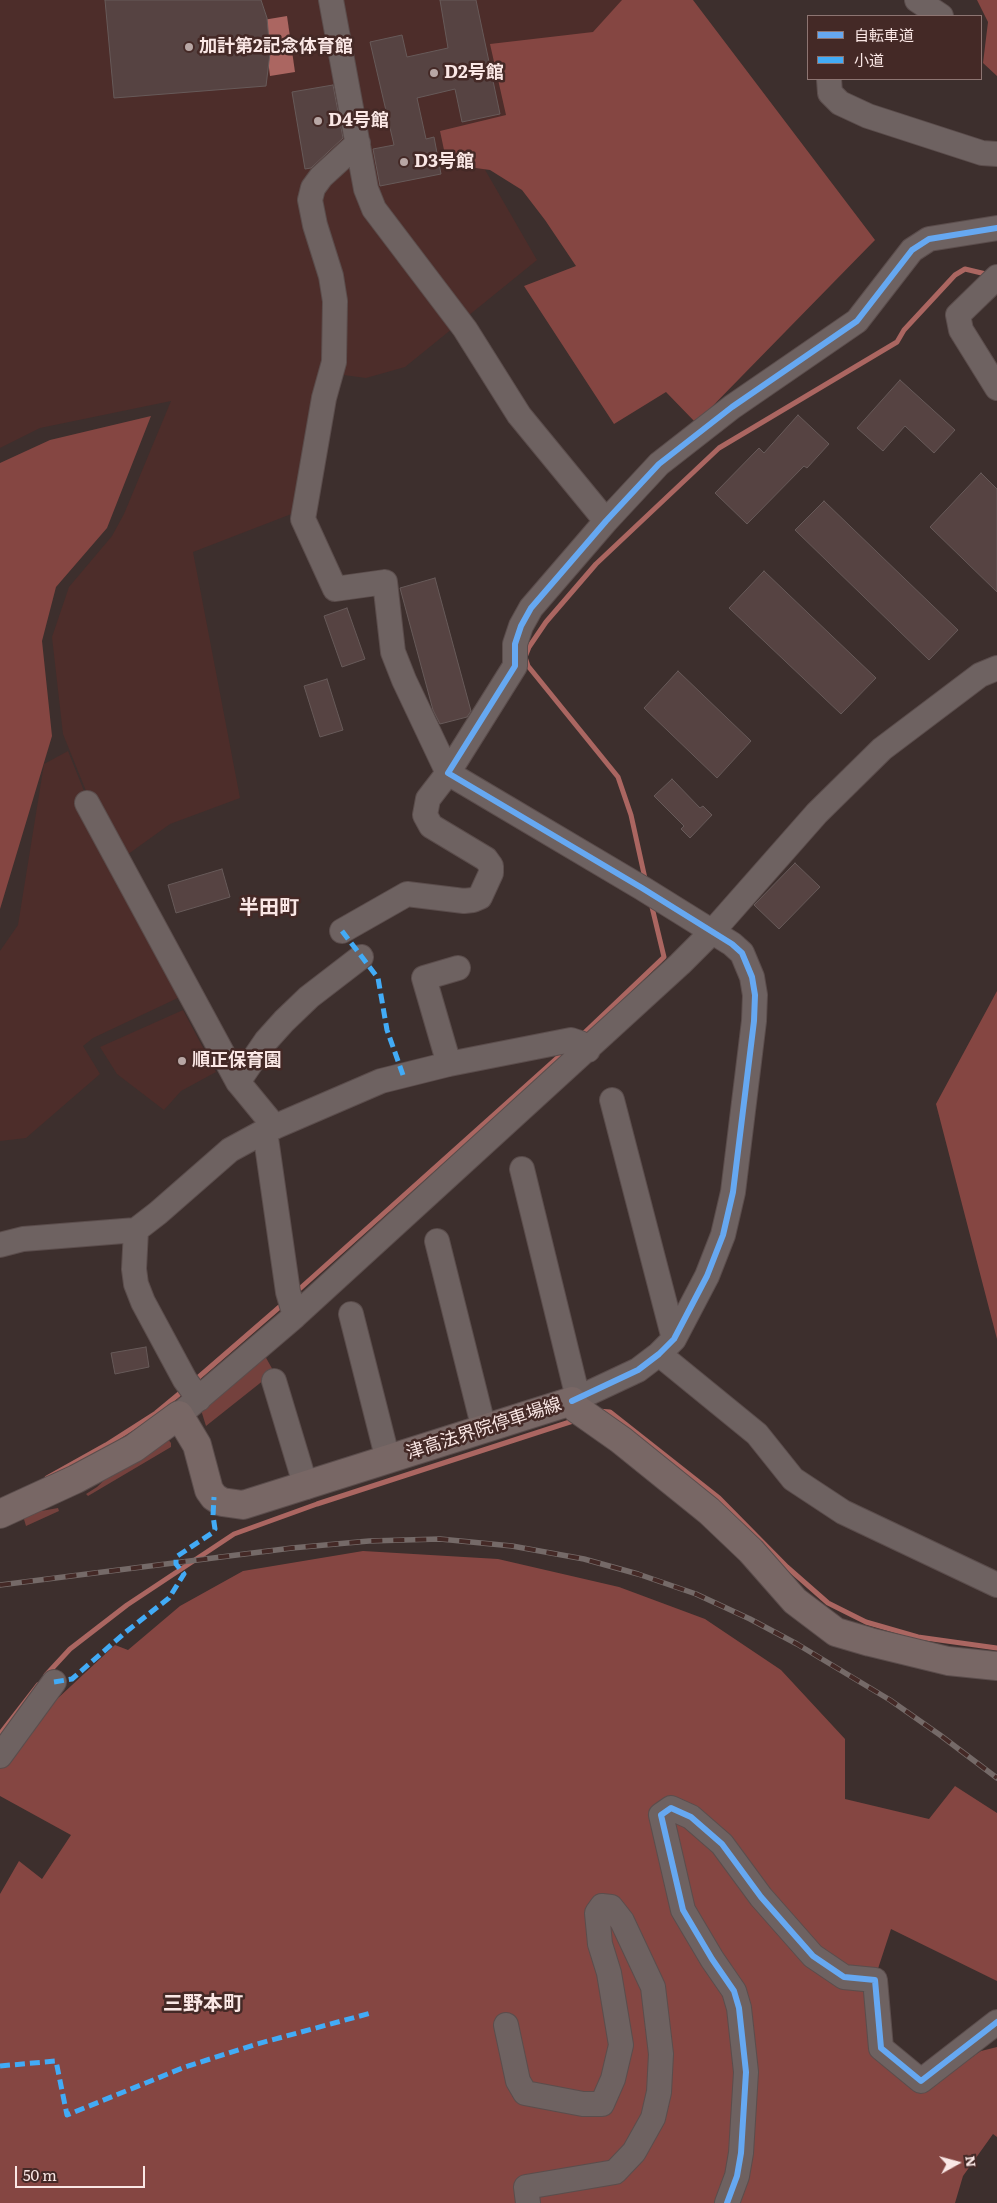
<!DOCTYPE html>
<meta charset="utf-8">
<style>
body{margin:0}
#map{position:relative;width:997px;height:2203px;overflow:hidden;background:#3d2f2d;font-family:Literata,"Noto Sans JP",serif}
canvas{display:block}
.legend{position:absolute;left:807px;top:15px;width:175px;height:65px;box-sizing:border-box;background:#442926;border:1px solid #8d7572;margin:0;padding:6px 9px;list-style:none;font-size:15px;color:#fae7e5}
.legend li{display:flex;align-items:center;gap:10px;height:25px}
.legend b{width:25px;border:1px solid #8d7572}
.north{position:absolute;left:932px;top:2138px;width:50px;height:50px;-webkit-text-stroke:4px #442926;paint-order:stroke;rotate:83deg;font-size:14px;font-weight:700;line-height:20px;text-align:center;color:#fae7e5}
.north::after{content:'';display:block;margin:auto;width:18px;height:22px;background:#fae7e5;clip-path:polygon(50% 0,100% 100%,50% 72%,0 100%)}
.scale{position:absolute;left:15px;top:2166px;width:130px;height:22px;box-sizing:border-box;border:2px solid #fae7e5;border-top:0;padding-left:6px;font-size:15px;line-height:18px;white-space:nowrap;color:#fae7e5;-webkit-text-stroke:4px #442926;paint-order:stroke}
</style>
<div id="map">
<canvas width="997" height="2203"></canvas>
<ul class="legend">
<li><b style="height:6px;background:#66a8f1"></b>自転車道</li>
<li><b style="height:6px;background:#42abf6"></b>小道</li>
</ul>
<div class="north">N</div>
<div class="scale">50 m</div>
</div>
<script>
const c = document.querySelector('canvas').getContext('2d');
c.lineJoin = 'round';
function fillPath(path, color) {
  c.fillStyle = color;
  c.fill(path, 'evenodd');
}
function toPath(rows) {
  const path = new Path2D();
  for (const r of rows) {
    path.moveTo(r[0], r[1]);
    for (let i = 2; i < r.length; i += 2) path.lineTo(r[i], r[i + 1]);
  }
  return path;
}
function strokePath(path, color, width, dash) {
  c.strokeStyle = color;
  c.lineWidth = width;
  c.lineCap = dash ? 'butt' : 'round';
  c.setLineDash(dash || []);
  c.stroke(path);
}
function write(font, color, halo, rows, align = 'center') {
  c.font = font + ' Literata,"Noto Sans JP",serif';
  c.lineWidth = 5;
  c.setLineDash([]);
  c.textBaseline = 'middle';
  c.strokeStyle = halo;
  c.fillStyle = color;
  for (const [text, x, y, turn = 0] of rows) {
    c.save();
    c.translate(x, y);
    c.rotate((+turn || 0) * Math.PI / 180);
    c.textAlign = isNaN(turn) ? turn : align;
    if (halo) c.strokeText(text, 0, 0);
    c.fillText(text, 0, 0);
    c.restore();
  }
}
fillPath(toPath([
 [0,0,641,0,476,154,537,260,405,367,366,378,321,372,294,513,193,552,240,798,170,824,127,855,91,794,86,791,63,734,52,637,69,587,112,536,124,514,171,401,40,428,0,448],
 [68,751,86,796,182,996,93,1038,83,1046,100,1074,26,1138,0,1141,0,951,18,925,44,764],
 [183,1010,216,1072,181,1091,164,1110,117,1074,100,1047]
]), '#4d2d2a');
fillPath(toPath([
 [265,1356,274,1372,206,1426,201,1410],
 [167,1438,171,1443,171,1447,88,1496,86,1494,97,1487,117,1468],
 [58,1508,59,1511,26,1526,23,1516,30,1513]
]), '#74413d');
fillPath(toPath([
 [622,0,693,0,875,240,696,423,666,392,614,424,524,286,576,266,545,220,522,190,490,170,447,164,440,131,506,115,490,44,593,32],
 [977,0,997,0,997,76,983,63,988,22],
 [151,416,107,528,56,587,42,641,52,736,0,909,0,463,50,440],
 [997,991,997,1339,936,1104],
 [363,1551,498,1559,619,1587,705,1619,781,1670,845,1739,845,1799,929,1819,955,1786,997,1813,997,1981,891,1929,872,1987,878,2054,917,2093,981,2051,997,2047,997,2137,993,2134,963,2176,955,2203,0,2203,0,1894,19,1861,42,1879,71,1835,0,1796,0,1768,28,1726,115,1645,128,1650,180,1606,243,1571]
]), '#854642');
fillPath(toPath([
 [287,16,295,72,270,76,263,20]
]), '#ab6661');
strokePath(toPath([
 [646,883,631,815,618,777,528,666,525,657,529,647,546,622,596,564,719,448,897,342,904,330,955,275,965,269,990,275],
 [581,1036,664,957,651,903],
 [295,1293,566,1050],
 [193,1382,283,1304],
 [598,1411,610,1412,719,1498,787,1567,828,1603,866,1622,918,1637,997,1648],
 [47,1478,106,1445,156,1413,185,1389],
 [46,1675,70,1649,127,1605,234,1534,317,1504,576,1420],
 [0,1734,38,1685]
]), '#ab6661', 5);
const building = toPath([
 [105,0,261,0,267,18,270,53,266,86,114,98,105,0],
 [440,0,476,0,500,114,462,122,455,89,417,98,426,139,434,137,441,174,380,186,373,149,394,145,370,42,402,35,407,57,448,48,440,0],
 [333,85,343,138,311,168,305,169,292,92,333,85],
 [900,380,955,430,934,453,905,426,883,451,857,428,900,380],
 [798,415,829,444,807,468,804,466,747,524,715,493,759,448,764,453,798,415],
 [981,473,997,489,997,592,930,527,981,473],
 [824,501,958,630,929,660,795,530,824,501],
 [764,571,876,678,841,714,729,608,764,571],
 [435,578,471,711,467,717,440,724,433,710,400,588,435,578],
 [347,608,365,659,342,667,324,616,347,608],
 [678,671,751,741,717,778,644,708,678,671],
 [327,679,343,730,320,737,304,686,327,679],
 [672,779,700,808,703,806,712,815,690,838,681,829,684,826,654,796,672,779],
 [795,863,820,887,779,929,754,905,795,863],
 [222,869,230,897,176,913,168,885,222,869],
 [146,1347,149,1367,115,1374,111,1353,146,1347]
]);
fillPath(building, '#564342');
strokePath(building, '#675a59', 1);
const minor = toPath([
 [331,0,366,189,374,209,465,329,519,415,606,521],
 [917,0,941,16],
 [829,79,830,93,840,103,868,116,982,153,997,154],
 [997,277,958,315,961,330,997,388],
 [87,803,238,1082,275,1127],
 [342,931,407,894,464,901,473,900,480,897,491,873,491,866,486,859,431,826,425,815,428,799,448,773,404,680,393,652,385,582,335,589,303,519,324,398,334,362,335,301,331,276,315,225,310,200,313,188,321,177,358,143],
 [449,1064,424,978,458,968],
 [238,1082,266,1041,284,1021,309,997,361,957],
 [612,1100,674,1339],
 [265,1131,288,1292,295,1316],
 [522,1169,578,1398],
 [136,1230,134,1269,136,1284,143,1302,185,1380,199,1399],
 [437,1241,484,1429],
 [0,1245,23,1239,136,1230,158,1213,230,1150,265,1131,381,1081,449,1064,571,1040,580,1043,588,1050],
 [351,1314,388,1460],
 [659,1354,757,1434,793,1479,843,1512,997,1585],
 [274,1381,306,1487],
 [572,1401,638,1370,659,1354,674,1339,707,1276,723,1235,733,1192,754,1021,755,995,752,977,742,953,732,944,642,888,448,773,515,666,515,644,521,626,531,608,606,521,659,464,732,407,857,321,912,250,929,239,997,228],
 [179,1415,295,1316,680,964,712,932,817,813,882,749,980,675,997,668],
 [0,1756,54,1682],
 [506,2025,518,2081,525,2093,583,2104,602,2104,613,2079,621,2045,609,1973,600,1944,597,1913,602,1906,611,1907,622,1921,653,1987,661,2054,659,2092,653,2118,634,2152,615,2172,526,2187,528,2203],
 [727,2203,737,2176,741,2153,746,2072,739,2008,734,1991,712,1959,683,1910,661,1815,671,1808,691,1817,722,1844,761,1897,813,1956,844,1977,875,1980,881,2048,921,2081,997,2022]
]);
const major = toPath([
 [0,1514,76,1479,134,1448,179,1415,197,1445,209,1490,214,1497,222,1502,243,1505,572,1401,577,1409,621,1440,709,1511,751,1551,795,1601,836,1632,870,1642,948,1661,997,1666]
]);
strokePath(minor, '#5b4d4c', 26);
strokePath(major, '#5b4d4c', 30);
strokePath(minor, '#6e6261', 24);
strokePath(major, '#786765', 28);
const rail = toPath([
 [0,1585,292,1548,369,1541,440,1539,512,1546,584,1559,638,1574,696,1594,750,1619,797,1644,890,1700,940,1735,997,1778]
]);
strokePath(rail, '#756a68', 5.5);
strokePath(rail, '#442926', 4, [11]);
strokePath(toPath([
 [342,931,378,978,387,1030,403,1075],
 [54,1682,72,1679,127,1631,169,1598,184,1574,176,1564,176,1557,212,1533,215,1529,213,1516,214,1497],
 [0,2066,56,2061,67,2115,185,2067,257,2044,371,2013]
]), '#42abf6', 5, [10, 5]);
strokePath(toPath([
 [572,1401,638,1370,659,1354,674,1339,707,1276,723,1235,733,1192,754,1021,755,995,752,977,742,953,732,944,642,888,448,773,515,666,515,644,521,626,531,608,606,521,659,464,732,407,857,321,912,250,929,239,997,228],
 [727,2203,737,2176,741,2153,746,2072,739,2008,734,1991,712,1959,683,1910,661,1815,671,1808,691,1817,722,1844,761,1897,813,1956,844,1977,875,1980,881,2048,921,2081,997,2022]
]), '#66a8f1', 6);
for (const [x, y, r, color] of [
 [189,47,5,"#b8a7a5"],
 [434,73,5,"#b8a7a5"],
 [318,121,5,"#b8a7a5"],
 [404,162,5,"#b8a7a5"],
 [182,1061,5,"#b8a7a5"]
]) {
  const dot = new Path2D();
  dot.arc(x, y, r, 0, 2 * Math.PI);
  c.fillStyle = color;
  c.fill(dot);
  strokePath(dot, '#442926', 2);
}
write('bold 18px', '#fae7e5', '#442926', [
 ["加計第2記念体育館",199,47],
 ["D2号館",444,73],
 ["D4号館",328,121],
 ["D3号館",414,162],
 ["順正保育園",192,1061]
], 'left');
write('18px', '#fae7e5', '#442926', [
 ["津高法界院停車場線",484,1429,-18]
]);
write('bold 20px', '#fae7e5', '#442926', [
 ["半田町",269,908],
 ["三野本町",203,2004]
]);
</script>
